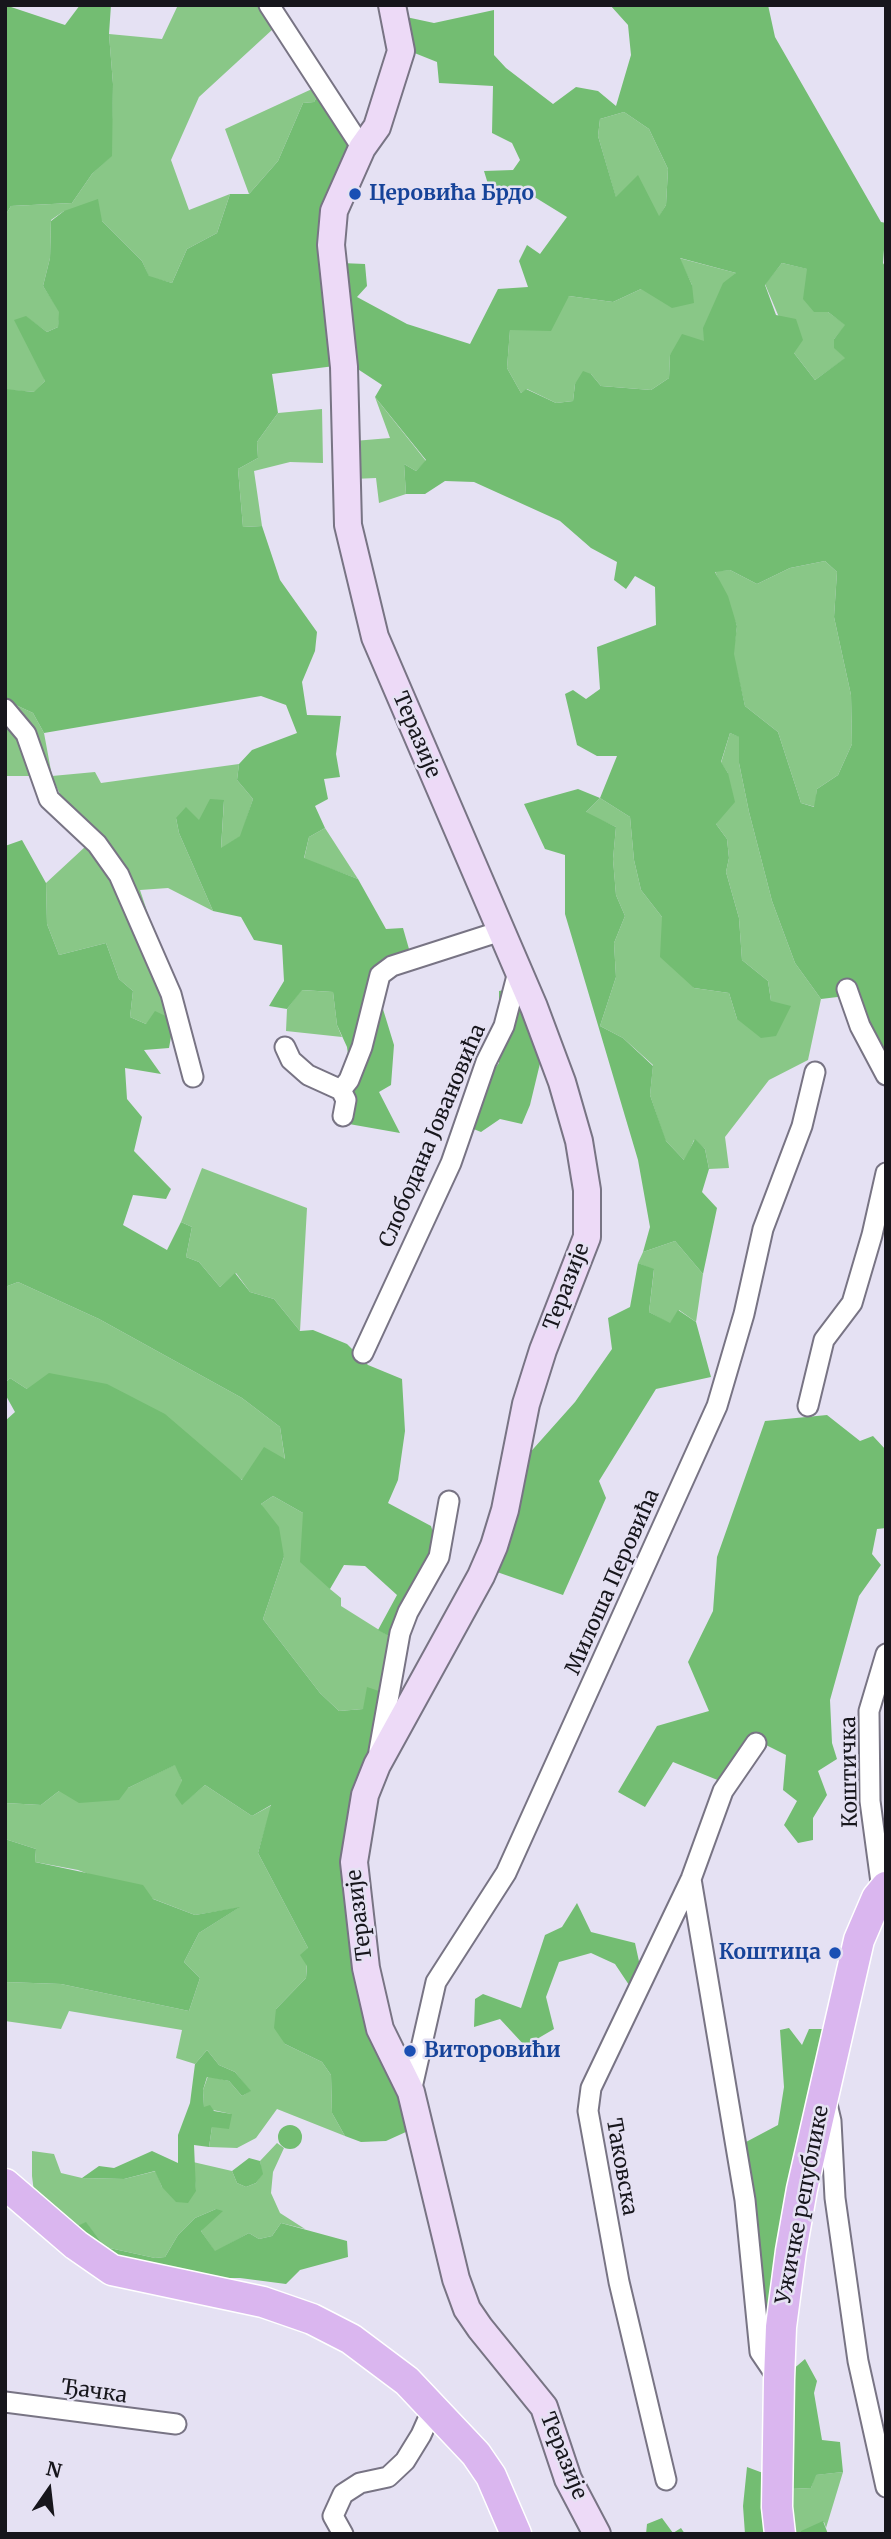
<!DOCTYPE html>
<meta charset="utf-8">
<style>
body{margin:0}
#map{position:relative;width:891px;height:2539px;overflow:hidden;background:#e5e1f3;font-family:Merriweather,serif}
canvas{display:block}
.frame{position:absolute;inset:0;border:7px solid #17161c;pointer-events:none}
.north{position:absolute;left:14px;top:2455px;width:70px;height:70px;-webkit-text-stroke:5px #e5e1f3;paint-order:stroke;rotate:14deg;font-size:19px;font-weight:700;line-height:28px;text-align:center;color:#17161c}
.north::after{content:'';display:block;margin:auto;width:24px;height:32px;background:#17161c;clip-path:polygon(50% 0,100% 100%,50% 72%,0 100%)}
</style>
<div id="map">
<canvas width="891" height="2539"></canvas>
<div class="frame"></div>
<div class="north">N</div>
</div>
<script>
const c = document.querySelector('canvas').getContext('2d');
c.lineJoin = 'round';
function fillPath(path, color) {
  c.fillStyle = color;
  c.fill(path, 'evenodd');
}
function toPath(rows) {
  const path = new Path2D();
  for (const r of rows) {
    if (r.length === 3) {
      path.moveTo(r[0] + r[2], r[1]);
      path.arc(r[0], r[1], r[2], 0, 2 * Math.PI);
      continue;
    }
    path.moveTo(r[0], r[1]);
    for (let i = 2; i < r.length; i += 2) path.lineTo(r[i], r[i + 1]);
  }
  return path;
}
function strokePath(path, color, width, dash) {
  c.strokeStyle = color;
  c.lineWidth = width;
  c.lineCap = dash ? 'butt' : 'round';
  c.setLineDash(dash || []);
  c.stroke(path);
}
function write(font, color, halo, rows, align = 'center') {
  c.font = font + ' Merriweather,serif';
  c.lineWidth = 5;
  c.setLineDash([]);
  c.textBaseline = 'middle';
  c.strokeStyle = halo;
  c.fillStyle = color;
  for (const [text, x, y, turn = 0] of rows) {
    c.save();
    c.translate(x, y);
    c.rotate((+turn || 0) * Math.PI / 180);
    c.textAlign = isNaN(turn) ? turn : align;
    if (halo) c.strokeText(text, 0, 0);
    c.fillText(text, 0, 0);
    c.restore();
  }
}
fillPath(toPath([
 [178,5,260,5,273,29,199,97,171,160,189,210,230,194,217,233,187,249,172,283,149,277,142,261,102,221,64,211,51,220,50,258,43,286,60,312,58,327,47,332,26,317,45,381,35,392,7,390,5,216,11,206,72,203,92,174,111,156,113,84,109,34,162,39],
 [325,83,314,102,303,103,278,161,249,194,225,129],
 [624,112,649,129,668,169,666,205,659,217,616,198,598,136,600,119],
 [679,258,736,273,704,341,670,355,669,378,651,390,601,386,591,374,575,384,573,401,556,403,527,389,521,393,507,368,510,329,569,296,613,302,641,289,692,285],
 [782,263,808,269,828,312,846,325,834,339,835,348,846,358,815,380,794,353,765,284],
 [375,397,426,461,416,471,404,464,406,494,379,503,376,478,353,479,354,441,390,438],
 [322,409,323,463,290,462,254,471,262,526,243,527,238,469,258,458,257,442,278,413],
 [825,561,837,572,834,617,851,695,852,744,838,775,817,789,815,807,801,803,778,732,745,706,733,654,737,626,715,571,730,570,757,584,790,568],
 [5,700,33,713,44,733,52,776,95,772,101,783,239,764,237,780,253,799,241,836,221,849,224,801,199,821,176,818,179,833,213,911,168,888,140,890,179,1007,174,1020,146,1024,130,1017,133,991,119,979,106,943,59,955,47,924,46,883,86,846,51,776,5,776],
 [730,733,740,737,739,763,749,812,772,901,795,963,821,999,808,1060,769,1080,725,1137,729,1168,709,1169,705,1149,694,1140,685,1161,665,1140,650,1095,653,1065,623,1038,600,1026,616,977,614,943,625,916,616,895,613,859,616,827,585,813,600,798,630,817,634,860,641,890,662,917,694,988,729,993,737,1019,771,1001,768,981,742,960,739,918,726,872,729,858,727,839,716,824,728,773,721,763],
 [325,828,358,879,304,859,309,837],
 [301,990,333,992,337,1025,342,1037,286,1031,287,1009],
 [202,1168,307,1208,300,1331,274,1299,250,1292,236,1273,220,1287,199,1262,186,1257,192,1227,181,1222],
 [675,1241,703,1274,696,1322,679,1310,670,1324,649,1312,654,1270,638,1263,643,1252],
 [18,1282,99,1319,242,1398,280,1427,285,1460,243,1480,27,1389,10,1378,5,1383,5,1287],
 [273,1496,303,1513,330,1589,341,1598,341,1606,392,1638,382,1692,363,1709,339,1711,320,1693,263,1619,284,1557,261,1504],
 [176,1764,182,1781,182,1804,205,1785,252,1816,272,1805,258,1853,308,1948,306,1978,276,2009,285,2044,322,2062,331,2075,332,2113,345,2136,277,2109,256,2138,237,2148,209,2147,212,2127,231,2114,204,2108,203,2090,208,2076,229,2081,242,2096,250,2091,235,2072,219,2065,207,2050,195,2064,176,2058,182,2030,69,2011,61,2029,5,2021,5,1982,61,1984,189,2011,200,1978,184,1962,199,1933,238,1908,195,1915,78,1870,35,1862,36,1849,5,1839,5,1803,41,1805,59,1791,128,1788],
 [277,2143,284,2148,273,2172,271,2193,280,2213,305,2229,281,2223,272,2236,259,2239,249,2233,215,2252,201,2231,216,2209,195,2218,178,2235,165,2257,155,2258,105,2247,86,2223,75,2227,34,2192,32,2176,32,2151,54,2154,61,2173,82,2178,124,2179,156,2171,162,2187,196,2190,193,2162,232,2171,237,2183,246,2187,256,2183,262,2174,260,2161],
 [843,2472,826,2528,824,2522,800,2534,790,2534,790,2489,811,2488,815,2475]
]), '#89c787');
fillPath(toPath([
 [5,5,65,25,80,5,111,5,109,34,113,84,112,156,92,174,72,203,11,206,5,216],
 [610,5,768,5,775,37,881,222,886,223,883,263,886,268,886,1053,879,1053,854,995,821,999,795,963,772,901,749,812,739,763,739,737,730,733,721,762,728,773,735,802,716,824,727,839,729,858,726,872,739,918,742,960,768,981,771,1001,791,1006,776,1036,761,1038,737,1019,729,993,694,988,660,957,662,917,641,890,634,860,630,817,600,798,586,812,616,827,613,859,616,895,625,916,614,943,616,977,600,1026,623,1038,653,1066,650,1095,666,1141,684,1160,695,1139,705,1149,709,1169,702,1192,717,1208,703,1274,675,1241,643,1252,650,1227,638,1160,565,914,565,855,545,849,524,804,578,789,600,798,617,756,597,756,577,745,565,694,573,690,586,699,600,689,597,647,656,625,655,587,635,576,626,589,614,580,617,562,591,548,560,521,474,482,445,481,425,494,406,494,404,464,416,471,426,460,375,397,382,385,350,364,272,374,278,413,257,442,258,458,238,469,243,527,262,526,280,580,317,632,315,651,302,682,307,715,341,716,336,754,340,777,324,779,328,799,315,806,325,828,309,837,304,858,358,879,386,929,403,928,411,956,371,970,394,1045,391,1085,379,1092,400,1133,349,1124,353,1091,347,1047,337,1025,333,992,302,990,287,1009,269,1006,284,981,282,945,254,940,241,917,213,911,179,833,176,818,186,807,199,820,210,799,224,800,221,848,240,836,253,799,237,780,239,764,252,750,297,733,286,705,261,696,44,733,33,713,5,700,5,389,34,392,45,381,14,320,26,316,47,332,58,327,59,312,43,286,50,258,51,221,64,211,98,199,102,221,142,261,149,276,172,283,187,249,217,233,230,194,249,194,278,161,303,103,314,102,325,83,360,134,345,174,341,263,365,264,367,286,357,297,407,324,470,344,498,289,528,287,519,261,527,245,540,254,567,217,528,193,491,194,484,171,513,170,520,160,512,143,492,133,493,86,439,83,437,62,412,52,406,17,434,23,494,10,494,55,506,68,553,104,576,87,598,91,616,106,631,55,628,25],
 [624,112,649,129,668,169,666,205,659,216,638,175,616,197,598,136,600,119],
 [680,258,736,273,723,283,703,328,704,341,682,334,670,355,669,378,651,390,601,386,591,374,583,371,575,384,573,401,556,403,526,389,521,393,507,368,510,330,551,331,569,296,613,302,641,289,672,308,694,303,692,285],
 [782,263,807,269,803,299,814,312,828,312,845,325,834,339,834,348,845,358,815,380,794,353,803,340,796,319,776,315,765,285],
 [825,561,837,572,834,617,851,695,852,744,838,775,817,789,814,807,801,803,778,732,745,706,734,654,737,626,728,596,715,572,730,570,757,584,790,568],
 [22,840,46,883,47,924,59,955,106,943,119,979,133,991,130,1017,146,1024,155,1011,174,1020,169,1048,144,1050,161,1074,125,1068,127,1099,142,1117,134,1151,171,1189,166,1199,133,1195,123,1225,167,1250,181,1222,192,1227,186,1257,199,1262,220,1287,235,1273,250,1292,274,1299,300,1331,313,1330,347,1344,368,1365,402,1379,405,1431,398,1480,388,1503,431,1526,437,1544,392,1638,378,1630,397,1595,365,1566,344,1565,330,1589,300,1562,303,1513,273,1496,261,1504,279,1527,284,1557,263,1619,320,1693,339,1711,363,1709,367,1687,382,1692,353,1875,408,2131,386,2141,361,2142,345,2136,332,2113,331,2075,322,2062,285,2044,274,2028,276,2009,306,1978,307,1966,300,1955,308,1948,258,1853,271,1805,252,1816,205,1785,182,1805,175,1795,182,1781,175,1765,128,1788,119,1800,79,1803,59,1791,41,1805,5,1803,5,1421,15,1412,5,1394,5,1383,10,1378,27,1389,49,1373,107,1384,165,1414,242,1480,264,1447,285,1459,280,1427,242,1398,99,1319,18,1282,5,1287,5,846],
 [521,987,543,1051,530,1105,522,1124,500,1119,481,1132,471,1128,484,1083,499,1063,499,991],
 [638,1263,654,1269,649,1312,670,1323,678,1310,696,1322,711,1377,656,1389,599,1481,606,1498,563,1595,497,1572,526,1457,575,1402,612,1349,608,1318,630,1307],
 [827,1415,860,1441,873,1436,886,1450,886,1528,877,1529,872,1554,881,1565,859,1596,830,1700,832,1743,837,1759,818,1771,827,1795,813,1818,813,1840,798,1843,784,1825,797,1801,783,1790,786,1755,766,1745,741,1749,720,1781,673,1762,645,1807,618,1792,657,1726,709,1711,688,1662,713,1611,717,1557,765,1421],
 [5,1839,36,1849,35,1862,143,1885,153,1899,195,1915,240,1907,199,1933,184,1962,200,1978,189,2011,61,1984,5,1982],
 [577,1903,591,1932,635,1943,640,1966,629,1985,615,1964,591,1953,559,1962,546,1997,554,2029,525,2046,500,2019,474,2027,475,1999,483,1994,521,2008,545,1935,562,1927],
 [789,2028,802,2045,809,2029,828,2029,794,2155,780,2235,769,2334,746,2142,778,2125,784,2087,780,2030],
 [207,2050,219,2065,235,2072,251,2091,242,2096,229,2081,207,2077,203,2090,204,2107,210,2105,214,2111,232,2114,229,2129,212,2127,209,2147,194,2145,196,2191,188,2203,176,2202,162,2187,155,2171,124,2179,82,2178,99,2166,114,2168,152,2151,178,2163,178,2135,190,2103,195,2064],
 [290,2137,12],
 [249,2158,260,2161,263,2174,256,2183,246,2187,237,2183,232,2171],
 [216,2209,223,2211,201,2231,215,2251,249,2233,259,2239,272,2236,281,2223,347,2241,348,2257,300,2270,286,2284,240,2278,197,2278,120,2264,75,2227,86,2222,105,2247,155,2258,165,2257,178,2235,195,2218],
 [805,2359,817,2381,814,2393,822,2440,840,2442,843,2472,816,2475,811,2488,790,2489,791,2371],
 [747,2467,763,2473,765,2534,745,2534,743,2506],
 [662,2518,673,2533,681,2528,685,2534,646,2534,647,2524],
 [823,2521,828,2534,800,2534,801,2531]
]), '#73bd72');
const street = toPath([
 [269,5,362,148],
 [5,709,26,734,49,799,97,844,119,875,171,994,193,1077],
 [847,989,860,1026,886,1075],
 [285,1047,291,1060,308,1075,341,1090,349,1080,362,1047,380,975,392,966,501,931],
 [341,1090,346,1100,343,1116],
 [363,1353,451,1163,486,1062,504,1026,518,972],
 [808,1406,824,1340,852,1303,872,1235,886,1173],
 [379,1751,400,1633,408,1612,439,1557,449,1501],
 [691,1879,745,2200,760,2352,779,2380],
 [882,1890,870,1801,869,1711,886,1654],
 [411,2092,436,1982,506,1873,717,1406,744,1314,763,1229,802,1126,815,1072],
 [826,2100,831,2121,835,2198,858,2361,886,2487],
 [5,2402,176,2424],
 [666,2480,619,2282,588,2111,591,2088,691,1879,723,1791,756,1743],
 [343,2534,333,2516,343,2494,360,2483,388,2477,405,2461,421,2435,433,2408]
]);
const secondary = toPath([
 [392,5,401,51,377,127,362,148,334,211,331,245,344,367,348,525,375,637,534,1007,562,1082,579,1141,587,1190,587,1237,543,1350,526,1404,505,1510,494,1546,481,1576,377,1765,365,1795,354,1862,366,1968,380,2029,411,2092,456,2279,467,2309,480,2328,544,2407,568,2479,597,2534]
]);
const primary = toPath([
 [5,2184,76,2245,112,2270,263,2302,312,2319,351,2339,407,2381,476,2454,491,2476,516,2534],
 [780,2534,777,2507,779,2380,781,2327,791,2251,802,2189,859,1940,877,1898,886,1887]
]);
strokePath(street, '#787484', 23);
strokePath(secondary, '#787484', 30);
strokePath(primary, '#fff', 33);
strokePath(street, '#fff', 19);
strokePath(secondary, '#eddaf7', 26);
strokePath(primary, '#dab6ef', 30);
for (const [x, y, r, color] of [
 [355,194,7,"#1a4fb4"],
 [835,1953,7,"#1a4fb4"],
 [410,2051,7,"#1a4fb4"]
]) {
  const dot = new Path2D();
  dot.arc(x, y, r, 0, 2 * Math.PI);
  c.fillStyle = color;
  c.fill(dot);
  strokePath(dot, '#e5e1f3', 2.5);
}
write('bold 21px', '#164399', '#e5e1f3', [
 ["Церовића Брдо",369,194],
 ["Коштица",821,1953,"right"],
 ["Виторовићи",424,2051]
], 'left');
write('21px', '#17161c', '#e5e1f3', [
 ["Теразије",416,735,67],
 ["Слободана Јовановића",433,1136,-67],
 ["Теразије",567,1287,-69],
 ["Милоша Перовића",613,1582,-66],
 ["Коштичка",850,1772,-91],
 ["Теразије",360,1915,-97],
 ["Таковска",621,2167,80],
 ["Ужичке републике",803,2205,-79],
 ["Ђачка",94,2392,8],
 ["Теразије",563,2456,68]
]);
</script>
